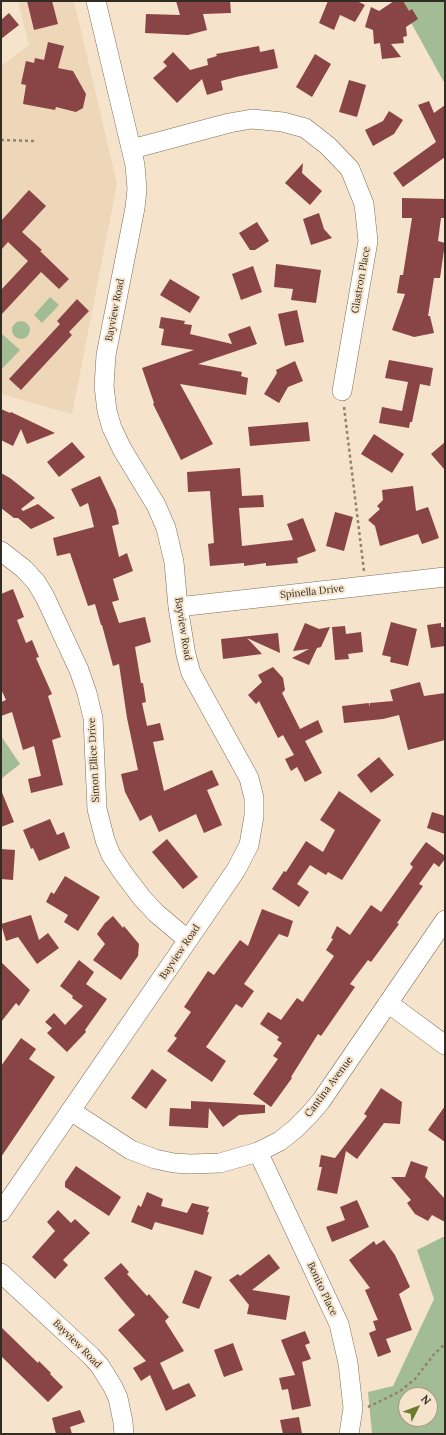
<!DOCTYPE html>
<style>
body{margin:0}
#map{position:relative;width:446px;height:1435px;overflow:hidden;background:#f5e3cb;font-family:Lora,serif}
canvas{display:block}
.frame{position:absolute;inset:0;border:2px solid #322b22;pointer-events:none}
.north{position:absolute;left:398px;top:1387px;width:40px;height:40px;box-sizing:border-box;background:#f5e3cb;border:1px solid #a79987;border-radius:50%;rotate:48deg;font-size:11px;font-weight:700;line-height:16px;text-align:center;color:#322b22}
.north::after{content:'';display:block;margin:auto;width:14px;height:18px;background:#6b7c2a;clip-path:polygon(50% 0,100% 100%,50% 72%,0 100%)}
</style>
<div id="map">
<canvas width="446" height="1435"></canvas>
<div class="frame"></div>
<div class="north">N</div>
</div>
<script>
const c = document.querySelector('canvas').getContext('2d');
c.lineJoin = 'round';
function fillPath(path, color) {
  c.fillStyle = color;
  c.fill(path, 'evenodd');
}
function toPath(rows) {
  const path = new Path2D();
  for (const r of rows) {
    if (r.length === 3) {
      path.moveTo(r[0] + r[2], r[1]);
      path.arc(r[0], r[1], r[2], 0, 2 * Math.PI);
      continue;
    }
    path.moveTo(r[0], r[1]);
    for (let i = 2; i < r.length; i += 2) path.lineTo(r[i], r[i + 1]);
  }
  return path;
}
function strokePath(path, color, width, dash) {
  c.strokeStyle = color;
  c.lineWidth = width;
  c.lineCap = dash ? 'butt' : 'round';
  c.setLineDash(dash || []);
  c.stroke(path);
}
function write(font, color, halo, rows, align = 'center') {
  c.font = font + ' Lora,serif';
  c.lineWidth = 4;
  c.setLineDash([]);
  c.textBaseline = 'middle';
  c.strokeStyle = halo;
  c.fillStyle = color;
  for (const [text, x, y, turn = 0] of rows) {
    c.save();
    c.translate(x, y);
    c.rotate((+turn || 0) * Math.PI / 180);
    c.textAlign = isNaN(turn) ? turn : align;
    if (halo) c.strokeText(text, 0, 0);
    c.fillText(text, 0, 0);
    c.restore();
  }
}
fillPath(toPath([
 [18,1,74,1,117,184,72,414,1,394,1,66,29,45]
]), '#eed7b9');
fillPath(toPath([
 [399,1,445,1,445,84],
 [50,297,59,305,42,323,34,315],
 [21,330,9],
 [1,333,20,350,1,370],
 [1,736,20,764,1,779],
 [445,1236,445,1434,372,1433,368,1392,393,1386,434,1299,417,1250],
 [406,1395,430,1395,430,1419,406,1419]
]), '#a2bd96');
fillPath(toPath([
 [27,1,52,1,58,24,34,30],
 [176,1,230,1,231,13,203,14,207,30,188,35,145,33,146,14,180,15],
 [328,1,357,1,365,5,355,22,340,15,334,30,319,23],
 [394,1,403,1,409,11,412,9,418,19,406,27,407,36,403,37,404,43,391,44,401,57,382,59,380,43,374,44,373,30,365,27,371,7,379,11],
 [9,13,19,25,1,39,1,20],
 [48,42,64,46,58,68,73,71,86,94,83,108,76,112,56,107,55,110,23,104,26,85,21,84,26,61,34,63,35,58,44,60],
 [259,46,260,52,274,49,278,68,236,77,221,81,223,90,207,95,202,79,177,103,153,78,167,66,163,62,173,52,190,70,208,65,207,59,217,56,216,54],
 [315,54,331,64,312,97,296,87],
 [349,80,366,85,357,117,339,112],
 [429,101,434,113,445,105,445,157,403,187,393,173,436,142,418,105],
 [389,111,403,120,394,134,373,146,365,130,383,121],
 [303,163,302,173,322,191,310,205,285,183],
 [29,190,46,206,22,232,42,250,40,251,69,279,59,289,41,272,1,315,1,290,28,261,8,242,1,250,1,221],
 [402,198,445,199,445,218,441,218,438,241,445,243,440,278,434,278,428,316,430,316,434,333,414,337,392,330,405,294,397,293,400,275,403,275,412,218,402,218],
 [319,213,324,229,332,238,311,245,303,219],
 [257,222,269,241,255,250,250,250,239,233],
 [276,264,321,270,316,303,291,300,293,289,274,287],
 [253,266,262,292,241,300,232,274],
 [170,279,200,297,190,313,160,295],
 [77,299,89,311,69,332,72,335,21,390,9,379,60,324,57,321],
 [297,310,304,342,285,346,278,314],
 [161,317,185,321,184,324,192,325,190,334,232,344,228,334,250,326,257,344,198,364,242,372,241,376,248,378,246,395,180,384,213,444,181,460,153,404,154,403,142,368,194,350,161,345,164,329,159,328],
 [389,360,433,368,430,386,420,384,412,422,410,422,409,428,379,423,382,407,402,411,408,382,385,378],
 [295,361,303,381,288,387,279,403,264,394,277,373,276,370],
 [1,409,10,413,11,412,55,433,27,444,21,429,13,446,1,440],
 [308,422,310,441,250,446,248,427],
 [374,434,404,454,392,473,361,454],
 [72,442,85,457,59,477,47,462],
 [445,442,445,470,431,454],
 [240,468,242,496,263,495,264,507,239,508,242,546,293,540,287,524,303,518,316,551,297,558,298,563,266,566,266,563,244,566,244,563,210,566,208,544,214,543,210,491,188,492,187,472],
 [1,473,10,478,35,498,21,509,23,511,38,504,55,518,31,529,18,518,14,518,1,508],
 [100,476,116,510,119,524,112,526,119,557,127,553,133,571,113,579,119,600,112,602,119,623,145,617,151,642,135,647,141,683,143,683,146,702,142,703,147,726,160,723,164,740,153,742,164,791,212,770,219,785,207,790,222,825,204,833,196,814,159,832,151,815,140,821,125,792,121,774,138,770,127,718,119,664,113,666,102,625,101,625,95,604,88,606,70,553,57,556,53,538,94,527,88,503,80,507,71,489],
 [413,486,416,511,428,507,439,538,422,544,418,534,380,546,375,526,368,520,380,509,377,506,383,500,382,490],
 [335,512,353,517,344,551,326,546],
 [13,589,24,617,17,620,26,643,32,640,39,657,36,658,52,694,48,696,61,737,52,740,63,785,31,793,28,779,41,776,34,746,23,750,12,712,1,716,1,702,6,700,1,689,1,594],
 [391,622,417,629,408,666,390,662,391,657,382,655],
 [305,623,319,629,330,627,321,647,317,648,309,665,292,658,309,649,293,651],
 [441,623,441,627,445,627,445,646,431,648,427,625],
 [345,626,346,634,361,632,363,652,348,654,349,659,335,660,332,627],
 [278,633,280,653,247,638,262,654,223,659,221,639],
 [273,667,283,678,285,690,282,693,300,729,318,720,323,732,305,741,322,773,305,782,297,767,291,771,285,759,294,755,283,735,278,738,259,701,256,704,248,695,262,682,258,675],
 [420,682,424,696,445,693,445,740,408,750,399,715,383,719,344,723,342,706,369,703,369,707,370,703,393,701,390,690],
 [379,757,394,775,371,793,357,775],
 [1,790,14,822,1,827],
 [339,791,381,820,342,880,328,872,326,875,310,865,297,884,309,892,299,907,272,889,284,871,286,872,306,841,323,852,335,830,320,820],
 [432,812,445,816,445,834,427,828],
 [50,819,57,835,64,832,70,848,39,861,33,848,31,849,23,830],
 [167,839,198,877,183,889,152,852],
 [426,842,445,856,445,859,439,867,434,863,419,884,423,886,397,923,399,924,371,962,368,960,350,984,355,987,321,1036,318,1034,291,1077,292,1078,271,1107,253,1094,278,1059,273,1056,282,1043,277,1040,279,1037,260,1024,268,1012,281,1020,297,998,303,1002,304,1000,334,956,326,950,333,939,331,938,337,926,350,935,371,905,381,912,413,867,410,864],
 [1,849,15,850,13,880,1,879],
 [65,876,100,897,78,931,64,922,68,915,46,902,51,892,54,894],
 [262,909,293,921,288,937,287,937,279,934,244,984,254,991,242,1008,236,1004,206,1047,226,1061,212,1082,167,1051,177,1038,174,1036,191,1012,184,1007,208,971,214,975,240,940,248,946],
 [31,915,39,940,48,933,59,948,37,964,18,937,6,941,1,924],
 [113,916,123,928,124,926,139,944,138,956,121,980,93,960,105,944,97,934,105,923],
 [79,960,94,972,86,984,107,999,85,1030,86,1032,67,1052,47,1033,52,1028,45,1022,54,1013,65,1025,83,1006,72,998,73,996,60,986],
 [1,962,30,990,19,1006,16,1003,1,1022],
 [21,1038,36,1049,29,1059,55,1077,1,1157,1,1066],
 [152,1069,167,1080,146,1109,131,1098],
 [381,1088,402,1102,400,1124,384,1123,357,1159,346,1151,337,1194,317,1190,322,1167,319,1167,321,1155,335,1158,367,1116,364,1114],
 [191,1101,265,1105,265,1113,239,1115,223,1127,209,1108,208,1128,169,1126,170,1108,191,1109],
 [445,1106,445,1142,428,1130],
 [411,1161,428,1167,425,1177,445,1199,445,1222,432,1215,428,1221,415,1214,407,1203,411,1200,391,1177,405,1177],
 [76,1166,121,1197,109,1216,65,1187,65,1182],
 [147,1192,163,1199,161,1206,187,1213,192,1203,209,1207,207,1212,209,1212,203,1235,155,1222,152,1230,131,1222,138,1205,141,1207],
 [357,1200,369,1227,332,1242,326,1227,345,1220,340,1207],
 [58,1210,71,1223,75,1219,90,1233,63,1260,68,1265,55,1279,32,1257,55,1231,47,1222],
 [384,1240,395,1255,410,1287,399,1294,412,1330,386,1339,391,1352,378,1357,369,1333,376,1330,373,1321,378,1320,365,1290,370,1288,349,1260,374,1241,376,1245],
 [269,1254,280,1268,252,1290,290,1296,286,1320,247,1314,249,1305,229,1280,238,1274,240,1276],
 [121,1263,129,1272,127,1274,147,1296,149,1294,169,1317,165,1321,184,1351,160,1363,173,1390,189,1383,196,1396,166,1411,150,1375,141,1381,133,1368,146,1361,118,1330,135,1315,104,1278],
 [195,1270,212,1277,199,1309,182,1303],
 [1,1327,38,1363,39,1361,51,1373,50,1374,63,1387,48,1402,1,1356],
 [305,1331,310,1343,305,1345,311,1359,302,1362,311,1406,292,1410,288,1389,282,1390,279,1378,295,1375,281,1340],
 [233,1343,243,1370,224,1377,214,1350],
 [80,1410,85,1422,70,1427,72,1434,56,1434,52,1418],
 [299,1417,302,1434,283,1434,280,1420]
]), '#894445');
const minor = toPath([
 [132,149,229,123,252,119,283,122,305,128,328,146,350,169,364,204,368,241,342,391],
 [1,551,24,569,36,582,45,597,79,670,87,693,93,718,97,809,105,840,111,855,123,873,142,898,156,913,188,940],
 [178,607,445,577],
 [388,1003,445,1045],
 [71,1111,131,1150,155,1159,174,1163,190,1164,220,1163,258,1152,280,1141,295,1129,309,1115,321,1101,445,920],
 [258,1152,339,1324,348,1363,353,1408,349,1434],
 [1,1212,236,870,249,845,254,816,254,798,249,778,191,673,186,655,178,607,174,562,166,528,156,505,122,449,112,428,107,411,104,386,106,355,135,208,137,189,135,165,96,1],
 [1,1273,91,1356,100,1366,113,1387,118,1398,123,1422,124,1434]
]);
strokePath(minor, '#7e6f5a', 20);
strokePath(toPath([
 [1,140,34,141],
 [344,407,364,571],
 [368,1407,399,1392,415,1379,435,1353,445,1344]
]), '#908373', 2.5, [3, 3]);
strokePath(minor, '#fff', 19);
write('10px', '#322b22', '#f5e3cb', [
 ["Glastron Place",361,280,-80],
 ["Bayview Road",115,310,-79],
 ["Spinella Drive",312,592,-6],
 ["Bayview Road",183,629,81],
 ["Simon Ellice Drive",94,760,-93],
 ["Bayview Road",180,952,-56],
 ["Cantina Avenue",329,1087,-53],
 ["Bonito Place",322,1289,65],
 ["Bayview Road",77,1344,45]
]);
</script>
